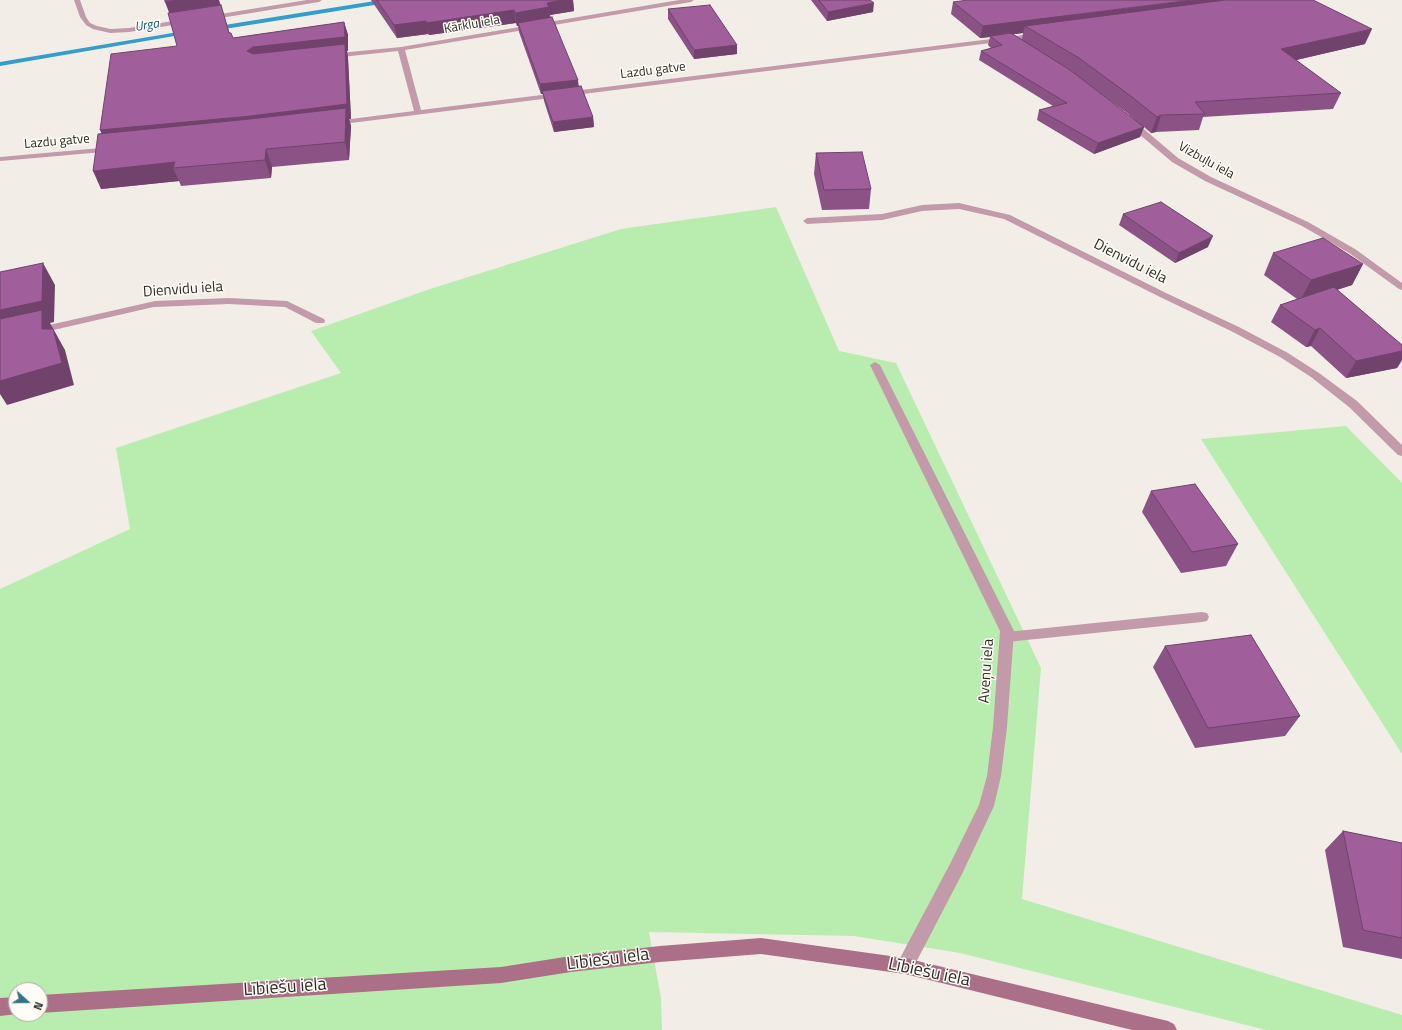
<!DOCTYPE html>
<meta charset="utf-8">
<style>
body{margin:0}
#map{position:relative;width:1402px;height:1030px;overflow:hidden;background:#f2eee7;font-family:"Titillium Web",sans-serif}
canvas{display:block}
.north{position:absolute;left:8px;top:982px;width:40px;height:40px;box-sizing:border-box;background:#fffcf6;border:1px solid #aba9a4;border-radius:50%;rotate:111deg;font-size:11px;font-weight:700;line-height:16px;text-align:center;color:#2d2c29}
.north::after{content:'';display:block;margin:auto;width:14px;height:18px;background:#337387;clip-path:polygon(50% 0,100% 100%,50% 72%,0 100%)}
</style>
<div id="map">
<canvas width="1402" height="1030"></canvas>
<div class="north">N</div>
</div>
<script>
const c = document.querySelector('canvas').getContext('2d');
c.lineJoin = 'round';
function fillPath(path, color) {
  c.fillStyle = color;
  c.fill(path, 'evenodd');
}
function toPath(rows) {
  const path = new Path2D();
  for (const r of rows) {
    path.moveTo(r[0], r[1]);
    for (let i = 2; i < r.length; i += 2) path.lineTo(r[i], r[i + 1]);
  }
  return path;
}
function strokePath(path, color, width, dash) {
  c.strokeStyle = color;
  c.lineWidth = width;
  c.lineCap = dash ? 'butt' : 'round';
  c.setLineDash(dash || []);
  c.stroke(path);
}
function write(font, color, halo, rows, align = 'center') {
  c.font = font + ' "Titillium Web",sans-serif';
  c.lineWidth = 3;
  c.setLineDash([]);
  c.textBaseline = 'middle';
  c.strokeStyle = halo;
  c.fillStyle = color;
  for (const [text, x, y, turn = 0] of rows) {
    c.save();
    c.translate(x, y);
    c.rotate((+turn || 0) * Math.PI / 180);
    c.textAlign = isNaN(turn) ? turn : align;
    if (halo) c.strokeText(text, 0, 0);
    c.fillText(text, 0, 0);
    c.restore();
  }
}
fillPath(toPath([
 [776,207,839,351,896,363,1041,668,1022,899,1402,1015,1402,1030,1266,1030,960,953,854,936,649,932,661,998,662,1030,0,1030,0,589,130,529,116,448,341,373,311,331,430,289,621,229],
 [16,990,40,990,40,1014,16,1014],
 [1346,426,1402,483,1402,754,1201,439]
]), '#b9edaf');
fillPath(toPath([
 [381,0,396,0,393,2,212,31,209,29,212,27,381,0],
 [190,30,192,31,192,33,0,66,0,62,190,30]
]), '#349dce');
fillPath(toPath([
 [229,298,287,301,324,319,325,321,324,323,316,323,285,307,229,304,155,307,150,304,155,301,229,298],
 [1202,612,1207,613,1209,617,1207,621,1202,622,1007,642,1002,641,1000,637,1002,633,1007,632,1202,612]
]), '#c39aa9');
fillPath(toPath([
 [74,0,80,0,86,17,90,23,97,26,110,29,129,28,186,19,189,21,186,23,129,32,110,33,93,29,86,25,80,17,74,0],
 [307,0,322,0,319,2,208,20,205,18,208,16,307,0],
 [679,0,694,0,691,2,405,50,421,110,1039,33,1042,35,1039,37,335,125,331,123,335,121,414,111,398,51,332,58,328,56,329,54,401,47,679,0],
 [1126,119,1132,119,1178,158,1211,177,1308,222,1355,249,1402,283,1402,290,1399,289,1349,253,1302,226,1205,181,1172,162,1126,123,1126,119],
 [112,147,116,149,115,151,0,161,0,157,112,147],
 [959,203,1010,215,1166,293,1239,327,1288,353,1319,373,1357,401,1402,445,1402,456,1398,455,1349,407,1311,377,1280,357,1231,331,1160,297,1004,219,959,209,922,211,882,220,807,224,803,221,807,218,882,214,922,205,959,203],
 [155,301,158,302,160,304,158,306,36,334,31,331,36,328,155,301],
 [875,362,880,365,1014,631,1007,727,1001,776,994,806,962,874,911,972,905,974,899,972,897,966,899,960,950,864,979,805,987,776,993,727,1000,631,870,365,875,362]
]), '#c39aa9');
fillPath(toPath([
 [761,938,905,958,1168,1021,1174,1024,1177,1030,1132,1030,905,974,761,954,660,962,571,972,501,983,40,1013,40,995,501,967,571,956,660,946,761,938],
 [16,997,16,1014,17,1014,0,1016,0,998,16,997]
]), '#ab7088');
fillPath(toPath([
 [371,0,573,0,574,11,550,15,550,18,579,87,593,117,594,127,554,132,544,101,543,94,541,94,519,32,518,26,517,26,516,23,429,35,428,34,397,38],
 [811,0,870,0,873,12,827,21],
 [953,2,1365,44,1296,60,1341,93,1333,109,1203,117,1199,130,1156,132,1151,133,1144,127,1140,137,1094,154,1037,120,1039,110,1053,106,979,60,981,51,991,48,988,45,990,37,980,38,951,14],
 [1023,33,1022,40,1013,34],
 [1071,72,1127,113,1143,127],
 [668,9,737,45,737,54,694,59,668,19],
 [344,22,348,35,348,51,347,51,348,58,351,119,349,119,351,126,349,160,272,167,271,178,181,186,179,181,101,189,102,134,177,46,230,33,233,38],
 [816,153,871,189,869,209,822,210,814,174],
 [1123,214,1208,247,1175,263,1119,225],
 [1273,253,1363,264,1352,285,1337,290,1402,345,1402,360,1397,368,1346,378,1311,346,1306,347,1271,322,1280,305,1297,299,1264,275],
 [1151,491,1238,544,1226,566,1181,573,1142,512],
 [1165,646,1300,716,1285,736,1195,748,1153,667],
 [1343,831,1402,843,1402,959,1343,947,1325,850]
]), '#8a5285');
fillPath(toPath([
 [177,0,219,0,234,47,172,20,165,2],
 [563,0,573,0,574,11,550,15,551,20,518,23,518,26,517,26,515,13,547,3],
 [1192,0,1278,0,1025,26,1023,33,992,37,990,36,990,37,980,38,983,26],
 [874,3,873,12,827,21,828,12],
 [514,10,516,23,429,35,426,23],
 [426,21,428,34,397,38,394,25],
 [344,22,348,35,348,51,347,51,348,58,351,119,349,119,351,126,349,160,345,142,107,145,100,130,257,61,247,51,253,47],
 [1372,29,1365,44,1275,65,1281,49],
 [737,45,737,54,694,59,694,50],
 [578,80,579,89,542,91,543,94,541,94,540,84],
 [1161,115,1156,132,1151,133,1157,117],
 [593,117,594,127,554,132,553,122],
 [1144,127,1140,137,1094,154,1098,143],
 [266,149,272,167,271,178,265,160],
 [175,162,173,168,179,181,101,189,93,171],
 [1213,236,1208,247,1175,263,1179,253],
 [43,263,55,285,54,322,50,323,65,350,74,385,7,405,0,394,0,310],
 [1363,264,1352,285,1300,301,1311,280],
 [1320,328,1311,346,1306,347,1315,330],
 [1402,351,1402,360,1397,368,1346,378,1356,361]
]), '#70426c');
const building = toPath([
 [165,0,177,0,165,2,165,0],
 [377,0,563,0,547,3,549,7,515,13,514,10,426,23,426,21,394,25,377,0],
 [819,0,870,0,874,3,828,12,819,0],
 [968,0,1192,0,983,26,953,2,968,0],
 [1225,0,1313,0,1372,29,1281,49,1341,93,1195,102,1205,114,1161,115,1157,117,1132,97,1079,58,1025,26,1225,0],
 [221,5,229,33,231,33,233,38,344,22,345,37,253,47,247,51,253,54,345,44,347,104,251,116,100,130,111,54,177,46,168,13,221,5],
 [710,5,737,45,694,50,668,9,710,5],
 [552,17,578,80,540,84,518,23,552,17],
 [1011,33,1070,70,1144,127,1098,143,1039,110,1067,103,981,51,1002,45,990,36,1011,33],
 [581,86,593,117,553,122,542,91,581,86],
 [346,108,345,142,266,149,265,160,173,168,175,162,93,171,98,134,250,119,346,108],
 [862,152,871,189,824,190,816,153,862,152],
 [1161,202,1213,236,1179,253,1123,214,1161,202],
 [1323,238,1363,264,1311,280,1273,253,1323,238],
 [43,263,42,301,0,310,0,272,43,263],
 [1334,287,1402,345,1402,351,1356,361,1320,328,1315,330,1280,305,1334,287],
 [42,310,42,329,53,329,62,363,0,381,0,319,42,310],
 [1195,484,1238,544,1192,552,1151,491,1195,484],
 [1251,635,1300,716,1208,728,1165,646,1251,635],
 [1343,831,1402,843,1402,938,1363,930,1343,831]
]);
fillPath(building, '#a05f9b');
strokePath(building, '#70426c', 1);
write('13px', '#2d2c29', '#fffcf6', [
 ["Kārklu iela",472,25,-10],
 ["Lazdu gatve",653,71,-7],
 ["Lazdu gatve",57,142,-5],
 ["Vizbuļu iela",1206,161,29]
]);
write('italic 13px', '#0c5c7e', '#fffcf6', [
 ["Urga",147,26,-9]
]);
write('15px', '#2d2c29', '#fffcf6', [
 ["Dienvidu iela",1130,262,27],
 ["Dienvidu iela",183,290,-4],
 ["Aveņu iela",987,671,-86]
]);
write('18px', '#2d2c29', '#fffcf6', [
 ["Lībiešu iela",608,960,-7],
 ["Lībiešu iela",929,973,12],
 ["Lībiešu iela",285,988,-4]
]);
</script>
